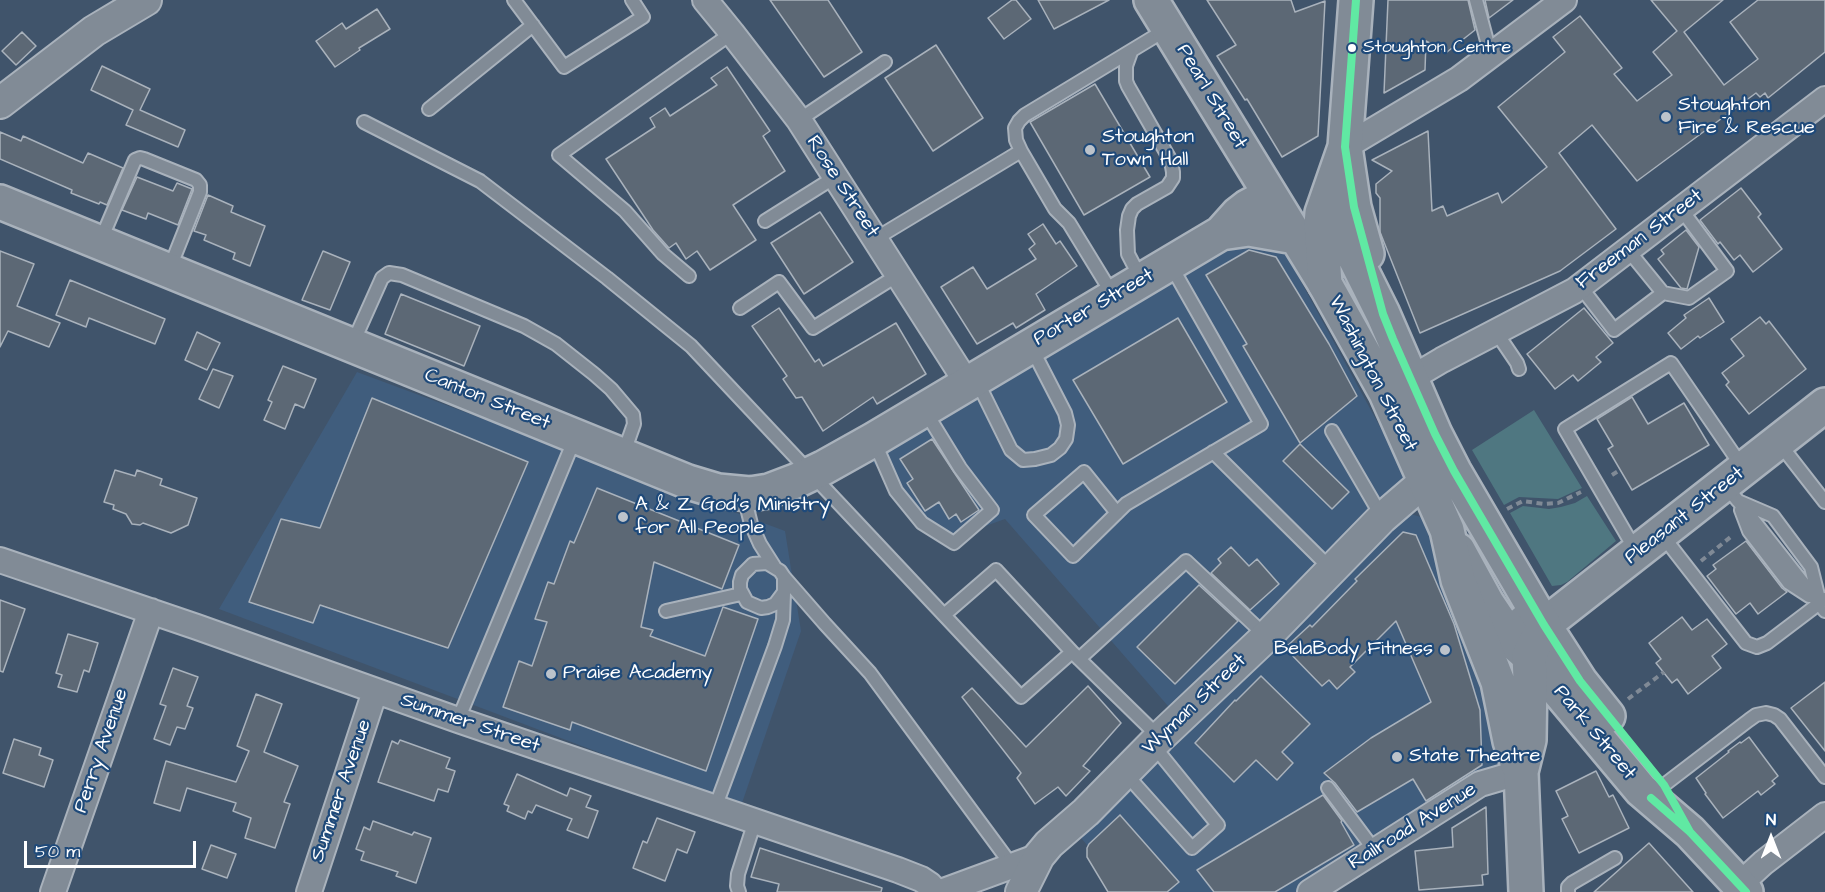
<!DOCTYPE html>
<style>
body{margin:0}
#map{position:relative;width:1825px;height:892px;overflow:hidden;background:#40546b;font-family:"Architects Daughter",sans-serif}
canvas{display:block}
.north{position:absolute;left:1741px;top:808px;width:60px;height:60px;-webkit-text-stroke:4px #1f4a7a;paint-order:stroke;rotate:0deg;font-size:16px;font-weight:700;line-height:24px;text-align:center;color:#fff}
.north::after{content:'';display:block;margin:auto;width:21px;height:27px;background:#fff;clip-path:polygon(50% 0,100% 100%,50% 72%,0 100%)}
.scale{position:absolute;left:24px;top:841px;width:172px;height:27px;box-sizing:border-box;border:3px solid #fff;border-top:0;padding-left:8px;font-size:18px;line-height:21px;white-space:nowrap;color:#fff;-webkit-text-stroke:4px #1f4a7a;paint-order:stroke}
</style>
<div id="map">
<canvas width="1825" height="892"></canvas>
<div class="north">N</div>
<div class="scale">50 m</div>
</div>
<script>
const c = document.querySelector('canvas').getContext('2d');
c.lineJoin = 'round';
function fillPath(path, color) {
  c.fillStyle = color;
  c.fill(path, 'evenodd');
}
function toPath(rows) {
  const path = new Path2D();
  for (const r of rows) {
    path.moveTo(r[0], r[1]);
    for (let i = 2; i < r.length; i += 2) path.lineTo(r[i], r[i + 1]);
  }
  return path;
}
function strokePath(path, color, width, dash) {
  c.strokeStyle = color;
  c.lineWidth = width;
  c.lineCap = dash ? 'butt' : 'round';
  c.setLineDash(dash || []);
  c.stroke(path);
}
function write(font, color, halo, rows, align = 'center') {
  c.font = font + ' "Architects Daughter",sans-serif';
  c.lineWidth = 4.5;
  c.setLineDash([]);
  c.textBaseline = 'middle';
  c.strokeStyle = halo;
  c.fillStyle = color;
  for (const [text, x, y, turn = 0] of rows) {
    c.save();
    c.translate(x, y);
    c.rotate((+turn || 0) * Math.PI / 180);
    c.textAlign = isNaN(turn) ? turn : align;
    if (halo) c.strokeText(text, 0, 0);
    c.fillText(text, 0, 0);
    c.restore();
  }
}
fillPath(toPath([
 [1234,240,1282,247,1409,480,1175,714,1005,519,941,542,869,458],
 [357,372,785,531,801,631,741,806,219,609],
 [1407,513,1428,519,1495,720,1500,765,1299,892,1126,892,1077,833]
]), '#405d7d');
fillPath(toPath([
 [1534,410,1582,488,1558,499,1519,497,1504,505,1472,450],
 [1587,496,1616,541,1567,582,1561,585,1552,586,1510,513,1523,506,1549,509,1561,507,1575,503]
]), '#4f7781');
const building = toPath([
 [770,0,828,0,862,52,824,77,770,0],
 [1012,0,1016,0,1031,19,1004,39,988,18,1012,0],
 [1038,0,1109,0,1054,29,1038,0],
 [1207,0,1291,0,1295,12,1325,1,1318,136,1282,157,1247,99,1245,100,1217,56,1236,45,1207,0],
 [1388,0,1468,0,1475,30,1447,52,1426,41,1425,70,1384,93,1388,0],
 [1485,0,1513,0,1489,18,1485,0],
 [1651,0,1723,0,1684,32,1724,85,1758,59,1730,22,1758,0,1825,0,1825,52,1768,98,1765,93,1760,97,1756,93,1637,181,1592,125,1559,153,1616,229,1560,271,1420,333,1380,232,1380,198,1376,193,1376,184,1392,171,1372,160,1428,131,1432,211,1443,206,1447,216,1498,193,1502,203,1547,167,1498,107,1565,52,1553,37,1580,16,1622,68,1614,74,1637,101,1672,75,1653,52,1677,31,1651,0],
 [377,9,390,29,359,48,360,50,335,67,316,41,342,23,346,29,377,9],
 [22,32,36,46,16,65,2,51,22,32],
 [936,45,983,118,933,151,885,78,936,45],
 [102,66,150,89,140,110,185,130,178,147,126,125,133,110,91,90,102,66],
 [727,67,770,131,763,136,785,171,733,205,756,240,710,270,697,251,686,259,676,243,669,248,653,230,606,159,655,127,650,118,665,108,670,116,717,85,711,78,727,67],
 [1095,84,1150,177,1084,215,1030,122,1095,84],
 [0,132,21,141,23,136,83,163,88,153,123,168,107,205,100,202,99,204,71,193,72,190,0,159,0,132],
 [137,177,173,191,177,183,192,189,178,225,148,213,146,219,122,210,137,177],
 [1741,188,1761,214,1758,217,1782,249,1753,272,1740,255,1734,260,1720,242,1718,244,1700,220,1741,188],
 [208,195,233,206,231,212,265,226,250,266,233,259,235,253,204,240,206,235,194,231,208,195],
 [820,212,853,262,804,294,771,243,820,212],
 [1043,224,1056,244,1060,241,1077,266,1036,294,1045,310,1016,328,1013,323,977,344,941,287,973,267,987,289,1036,259,1029,249,1035,244,1028,234,1043,224],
 [1686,230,1699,247,1687,289,1681,288,1658,259,1664,254,1661,250,1686,230],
 [1249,250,1276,257,1329,344,1357,396,1300,443,1243,346,1247,344,1206,275,1249,250],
 [0,251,34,264,17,306,60,323,49,347,8,331,0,347,0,251],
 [323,251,350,262,330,310,302,300,323,251],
 [70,280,165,319,155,344,89,318,86,327,56,315,70,280],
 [401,294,480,326,464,366,385,334,401,294],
 [1709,298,1724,322,1700,338,1698,336,1681,349,1668,333,1686,318,1684,315,1709,298],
 [779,308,815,362,819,359,823,366,896,323,926,374,877,404,873,397,823,431,802,397,796,398,783,379,787,376,752,326,779,308],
 [1584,308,1613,343,1596,357,1601,362,1578,381,1573,375,1555,389,1527,354,1584,308],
 [1760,317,1766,324,1769,321,1806,369,1749,414,1726,385,1729,382,1722,373,1744,356,1731,339,1760,317],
 [1178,318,1227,402,1123,464,1073,380,1178,318],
 [197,332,220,343,207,370,185,360,197,332],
 [283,366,316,379,304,408,295,404,285,429,264,420,272,402,268,400,283,366],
 [213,369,233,376,219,408,199,399,213,369],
 [1632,397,1648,424,1684,403,1709,445,1632,490,1608,449,1613,446,1597,419,1632,397],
 [372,398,528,462,448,648,320,605,313,623,249,602,281,519,320,528,372,398],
 [932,439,979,510,961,522,956,514,949,519,939,502,925,511,907,483,913,479,900,459,932,439],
 [1300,444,1349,492,1332,509,1283,461,1300,444],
 [115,470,135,476,137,470,162,479,160,485,197,498,188,525,171,533,143,523,140,525,132,524,126,514,113,509,114,505,104,502,115,470],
 [597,488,739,545,722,589,654,562,641,627,653,630,650,636,705,656,723,607,758,619,706,771,572,722,570,730,503,707,519,661,532,666,547,622,535,619,548,582,554,584,570,541,574,543,597,488],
 [1403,532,1416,535,1454,624,1480,710,1482,765,1426,801,1413,779,1357,812,1335,783,1324,773,1371,738,1431,702,1396,621,1350,667,1355,672,1337,689,1329,680,1322,686,1285,648,1310,625,1312,627,1357,581,1355,579,1403,532],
 [1746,541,1782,588,1787,592,1758,614,1750,603,1736,614,1707,576,1716,569,1713,565,1746,541],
 [1231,547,1249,566,1257,559,1279,584,1250,610,1211,573,1221,563,1218,559,1231,547],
 [1199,585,1238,621,1175,684,1137,647,1199,585],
 [0,600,25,609,3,672,0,671,0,600],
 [1682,617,1692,630,1707,619,1727,644,1712,656,1721,668,1688,694,1677,679,1672,683,1656,663,1661,659,1649,643,1682,617],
 [68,634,98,643,89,672,84,670,77,692,58,687,62,675,56,673,68,634],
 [173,668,198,677,187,706,193,708,185,729,177,727,170,745,154,739,166,706,160,704,173,668],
 [1261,676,1310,724,1282,752,1293,763,1277,780,1256,760,1234,782,1195,743,1235,700,1236,701,1261,676],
 [1825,682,1825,751,1791,708,1825,682],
 [1088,686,1121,723,1083,766,1090,771,1066,796,1058,787,1035,804,1017,778,1021,773,962,697,972,688,1026,747,1088,686],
 [256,694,282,704,264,752,298,766,284,802,290,804,275,848,245,838,251,818,233,811,236,803,187,788,180,811,154,803,166,761,236,782,249,751,237,746,256,694],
 [1749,737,1778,776,1772,781,1775,784,1761,795,1758,791,1723,818,1705,794,1706,793,1696,778,1729,752,1728,751,1740,742,1741,743,1749,737],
 [14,739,41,748,39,755,53,760,44,787,3,773,14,739],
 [400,740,450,758,446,768,455,771,448,792,438,789,434,801,378,782,392,741,398,744,400,740],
 [1596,771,1609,797,1613,795,1629,828,1579,853,1562,819,1568,816,1556,791,1596,771],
 [517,774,567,796,570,788,591,796,586,807,598,811,588,838,567,830,572,819,536,805,532,813,528,811,525,819,507,811,509,806,504,804,517,774],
 [1323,795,1342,821,1341,822,1354,845,1275,892,1214,892,1197,870,1323,795],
 [1486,807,1488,874,1482,875,1483,885,1419,890,1415,851,1453,847,1452,828,1486,807],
 [1120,815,1179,882,1167,892,1108,892,1087,857,1087,848,1089,844,1120,815],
 [657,818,695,832,687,853,677,849,665,881,633,868,643,841,647,843,657,818],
 [373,821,412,835,414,832,431,838,416,883,396,876,398,872,361,860,364,852,356,849,364,827,370,830,373,821],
 [1649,843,1693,892,1594,892,1649,843],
 [211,845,236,854,227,878,202,869,211,845],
 [760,848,882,888,881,892,777,892,779,884,751,877,760,848]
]);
fillPath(building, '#5c6875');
strokePath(building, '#a9b2bc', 1.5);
const service = toPath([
 [514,0,564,67,643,17,632,0],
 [1476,0,1491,56],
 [1131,52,1126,66,1126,81,1128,86,1171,161,1173,172,1173,178,1167,187,1137,204,1132,209,1129,216,1127,230,1128,254,1141,279],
 [429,109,533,25],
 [799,120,885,62],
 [364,122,480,181,607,278,691,346,1021,697,1072,652,1159,737],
 [765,221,835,177],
 [875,239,1021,151],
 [100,242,135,160,140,158,144,159,196,180,200,185,200,192,169,270],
 [1628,250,1663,293],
 [689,276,663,254,625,211,559,155,732,33],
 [1580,286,1614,330,1663,293,1689,298,1727,271,1681,209],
 [1113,295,1069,223,1055,209,1021,151,1016,140,1015,128,1019,121,1025,115,1167,29],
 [740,308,779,282,813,328,898,275],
 [1496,332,1517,363,1519,369],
 [352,345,382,278,389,273,402,275,524,326,556,344,594,374,611,389,633,415,634,424,623,455],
 [976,379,1011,450,1023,460,1035,459,1051,455,1060,448,1066,439,1068,425,1065,413,1031,347],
 [1332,431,1382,517],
 [874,441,896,491,922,523,954,543,992,510,960,468,925,411],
 [1779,443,1825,502],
 [1213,452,1332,570],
 [1725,485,1738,501,1773,516,1811,567,1820,603],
 [744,496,751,524,760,544,774,566],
 [1739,502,1825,611],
 [1741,510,1749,531,1789,583,1809,596],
 [1117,513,1084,472,1034,515,1073,556,1126,504,1261,424,1170,264],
 [1662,535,1746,643,1757,647,1767,643,1825,599],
 [1636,551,1565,429,1671,363,1743,468],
 [784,577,784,592,775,604,768,607,761,608,747,602,740,589,740,582,742,575,753,564,767,563,780,571,784,577,825,624,870,673,1013,867],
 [666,611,741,594],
 [944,615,996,570,1072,652],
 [1079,659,1186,561,1266,636],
 [458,720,575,438],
 [1125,773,1192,848,1218,825,1153,745],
 [1664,785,1749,720,1756,715,1766,713,1774,715,1780,719,1825,777],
 [1328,788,1375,851],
 [715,808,775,646,783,620,784,593],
 [739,892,737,886,738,874,755,821],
 [1568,892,1568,887,1572,883,1615,858]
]);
const minor = toPath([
 [705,0,732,33,799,120,967,383],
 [1345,147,1459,79,1564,0],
 [1398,386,1442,360,1574,291,1825,99],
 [0,560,197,627,458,720,898,870,921,879,930,885,936,892],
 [1739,885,1763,863,1825,815],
 [53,892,151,611],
 [309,892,375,691],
 [941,892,1039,856],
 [1310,892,1480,784,1521,772]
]);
const tertiary = toPath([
 [0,103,94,31,146,0],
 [1021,892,1039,856,1049,844,1086,812,1159,738,1267,636,1382,518,1425,481]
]);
const secondary = toPath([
 [1151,0,1325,284],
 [0,202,688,482,718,491,750,494,769,491,798,480,823,468,873,440,1221,233,1238,214,1247,207,1269,195],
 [1221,233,1249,229,1295,237],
 [1458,550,1487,603,1514,643,1529,656,1641,790,1690,832,1746,892],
 [1524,622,1544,625,1580,681,1608,716],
 [1544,625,1825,405]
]);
const primary = toPath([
 [1356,0,1345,147,1354,207,1367,254],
 [1345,147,1322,213,1321,224,1325,284,1386,393,1447,530,1458,580,1498,682,1510,741,1518,765],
 [1322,213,1338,227,1352,252,1383,314,1435,434,1454,471,1544,625,1529,656,1530,678,1529,740,1521,772,1526,892]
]);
strokePath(service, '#a9b2bc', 16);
strokePath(minor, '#a9b2bc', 28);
strokePath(tertiary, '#a9b2bc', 34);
strokePath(secondary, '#a9b2bc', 38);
strokePath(primary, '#a9b2bc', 38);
strokePath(toPath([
 [1612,475,1620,470],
 [1507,509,1523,501,1544,504,1558,503,1581,492],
 [1701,561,1733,535],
 [1628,699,1664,672]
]), '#808a96', 4, [6, 4.5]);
strokePath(service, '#818b96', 12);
strokePath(minor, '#818b96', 24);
strokePath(tertiary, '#818b96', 30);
strokePath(secondary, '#818b96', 33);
strokePath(primary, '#818b96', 33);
strokePath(toPath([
 [1356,0,1345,147,1354,207,1383,314,1393,339,1435,434,1454,471,1544,625,1580,681,1664,785,1690,832],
 [1651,798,1690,832,1746,892]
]), '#60e9a3', 8);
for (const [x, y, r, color] of [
 [1352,48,5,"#fff"],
 [1666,117,6,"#bcc3cb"],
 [1090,150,6,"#bcc3cb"],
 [623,517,6,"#bcc3cb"],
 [1445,650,6,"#bcc3cb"],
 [551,674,6,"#bcc3cb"],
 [1397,757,6,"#bcc3cb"]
]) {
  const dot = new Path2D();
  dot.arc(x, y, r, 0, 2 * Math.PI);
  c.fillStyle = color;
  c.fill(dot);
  strokePath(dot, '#1f4a7a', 2);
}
write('18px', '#fff', '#1f4a7a', [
 ["Stoughton Centre",1363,48]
], 'left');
write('20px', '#fff', '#1f4a7a', [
 ["Pearl Street",1211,97,59],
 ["Rose Street",842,187,57],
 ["Freeman Street",1640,240,-37],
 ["Porter Street",1094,308,-30],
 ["Washington Street",1372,374,63],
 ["Canton Street",487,400,22],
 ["Pleasant Street",1685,516,-38],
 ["Wyman Street",1195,705,-44],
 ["Summer Street",470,724,19],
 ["Park Street",1594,733,50],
 ["Perry Avenue",102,751,-71],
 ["Summer Avenue",342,791,-71],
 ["Railroad Avenue",1413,827,-32]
]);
write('20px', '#fff', '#1f4a7a', [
 ["Stoughton",1678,106],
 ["Fire & Rescue",1678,129],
 ["Stoughton",1102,138],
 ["Town Hall",1102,161],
 ["A & Z God's Ministry",635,506],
 ["for All People",635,529],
 ["BelaBody Fitness",1433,650,"right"],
 ["Praise Academy",563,674],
 ["State Theatre",1409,757]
], 'left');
</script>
